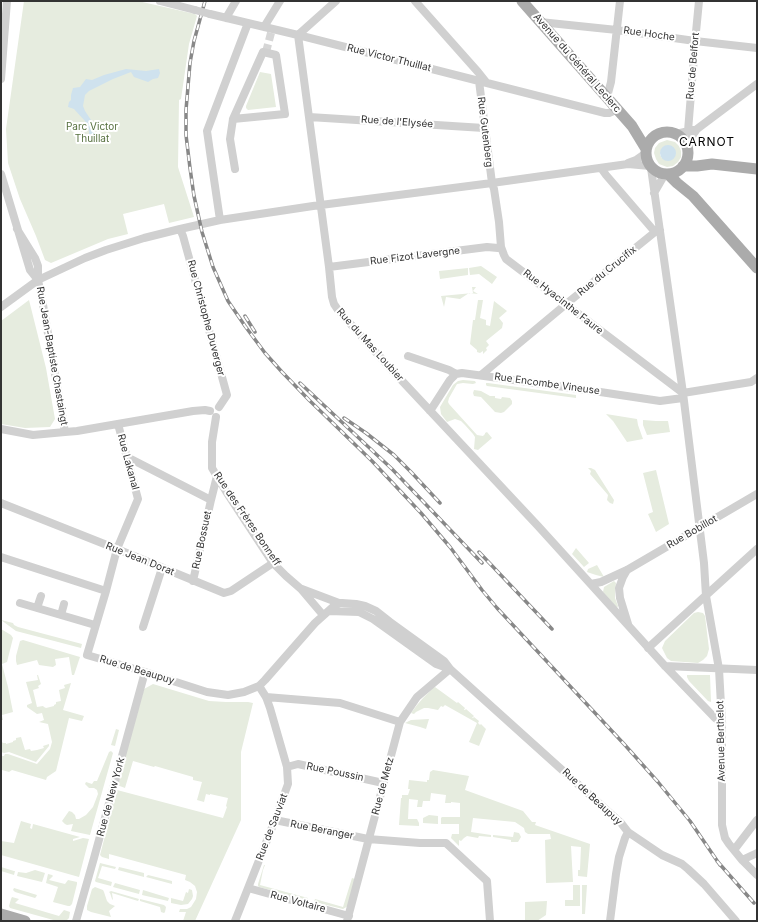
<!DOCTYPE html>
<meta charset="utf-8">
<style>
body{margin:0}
#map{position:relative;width:758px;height:922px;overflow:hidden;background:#fff;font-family:Inter,sans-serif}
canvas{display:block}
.frame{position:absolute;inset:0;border:2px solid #333;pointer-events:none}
</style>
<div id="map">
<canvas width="758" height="922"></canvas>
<div class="frame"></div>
</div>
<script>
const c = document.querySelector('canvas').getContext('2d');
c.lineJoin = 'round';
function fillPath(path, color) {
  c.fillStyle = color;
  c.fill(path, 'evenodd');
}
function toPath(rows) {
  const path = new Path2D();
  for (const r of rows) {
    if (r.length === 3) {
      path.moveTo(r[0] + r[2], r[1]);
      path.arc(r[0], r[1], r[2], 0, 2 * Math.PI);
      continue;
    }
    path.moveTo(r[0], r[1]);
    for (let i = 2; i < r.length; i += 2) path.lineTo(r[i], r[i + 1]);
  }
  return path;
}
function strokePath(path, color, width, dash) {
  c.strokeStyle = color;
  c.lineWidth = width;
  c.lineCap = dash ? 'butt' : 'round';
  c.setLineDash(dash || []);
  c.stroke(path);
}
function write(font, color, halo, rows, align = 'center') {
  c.font = font + ' Inter,sans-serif';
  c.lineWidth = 4;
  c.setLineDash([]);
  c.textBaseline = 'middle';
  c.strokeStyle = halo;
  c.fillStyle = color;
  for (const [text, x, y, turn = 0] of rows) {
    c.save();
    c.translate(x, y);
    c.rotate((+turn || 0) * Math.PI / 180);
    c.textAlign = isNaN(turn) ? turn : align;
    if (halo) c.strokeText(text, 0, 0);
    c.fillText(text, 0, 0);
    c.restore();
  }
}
fillPath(toPath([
 [24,1,138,1,195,14,197,16,189,44,181,99,179,100,178,167,194,217,169,223,164,204,123,214,128,234,108,239,51,263,45,260,36,236,20,199,8,163,6,129],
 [260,72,271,74,276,107,248,110,246,108,246,106],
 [667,140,675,142,679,146,681,151,681,157,678,162,673,166,667,167,659,164,656,159,654,153,655,148,659,143],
 [671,146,674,149,662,158,660,155,660,152],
 [481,266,497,277,492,284,479,274,470,275,469,268],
 [468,268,468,275,440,279,439,271],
 [472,287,476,287,473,291,478,294,469,293,460,299,446,297,444,307,441,296,473,293],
 [29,300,46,368,55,419,50,427,25,428,1,424,1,321],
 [478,300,483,300,480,318,486,320,486,325,490,326,494,301,507,311,499,318,503,323,502,328,486,341,489,345,486,348,487,350,483,354,483,351,480,353,477,352,477,350,470,344,473,320,475,320],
 [463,380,475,381,476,383,473,384,463,383,457,384,449,398,448,402,449,404,477,435,483,436,485,434,485,433,487,432,492,438,478,450,474,449,475,437,473,434,465,425,461,421,455,419,447,422,441,414,440,407,453,385,458,381],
 [486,383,488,383,576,395,576,398,487,386,486,385],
 [474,390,481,391,490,396,495,396,495,398,501,399,502,397,510,398,512,401,512,404,504,412,501,413,495,412,481,397,474,396,473,393],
 [606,414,637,419,638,425,643,439,627,442,613,421],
 [643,420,656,421,668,421,670,432,647,435,643,425],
 [588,468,591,468,595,470,614,500,613,504,610,503,607,500,608,495,590,474,591,471],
 [656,470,669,524,656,532,648,514,653,512,643,473],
 [576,548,589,563,584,567,572,554],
 [597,565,604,577,596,575,587,572,588,569],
 [614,581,616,583,615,593,615,598,618,606,617,608,603,592,604,587],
 [698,612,703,613,705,616,709,649,707,656,703,660,698,663,671,661,667,658,662,648,665,641,694,613],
 [1,620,13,623,14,625,18,627,82,644,81,648,16,631],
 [1,629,11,635,13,638,7,662,2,664,8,687,13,712,2,715,3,720,1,720],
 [23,640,80,657,74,675,72,675,69,657,55,659,56,665,53,667,39,665,37,660,17,665,16,661,16,656,20,641],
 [37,675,38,675,41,684,38,686,39,688,33,690,37,707,43,706,44,707,46,708,54,706,54,705,56,704,56,702,61,701,59,690,65,688,64,685,71,683,63,710,84,716,82,721,69,718,56,771,47,777,46,780,12,770,9,772,2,770,1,772,1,756,4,756,5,754,8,754,37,764,50,749,52,742,48,724,39,722,44,720,42,713,37,714,27,707,27,705,32,703,26,682,38,680],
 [687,675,710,675,711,702,708,701,689,681,687,677],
 [153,684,209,701,226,702,248,702,253,703,241,752,241,820,195,921,183,921,186,912,179,912,180,909,187,909,191,907,196,899,197,892,195,886,190,882,185,880,186,875,109,854,109,859,102,857,100,855,117,790,223,818,227,807,226,806,228,798,210,794,210,795,206,794,204,802,197,800,202,782,193,780,193,777,155,766,154,767,133,761,125,788,117,785,144,689],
 [435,687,457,703,458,702,465,708,464,710,465,710,466,709,474,716,472,718,473,718,474,717,479,721,478,723,480,725,481,724,486,729,479,746,469,742,477,723,445,705,443,707,441,706,438,710,428,708,424,708,416,712,414,714,411,713,417,705,424,697,433,688],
 [429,719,426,729,420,727,405,723,411,720],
 [116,729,119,730,115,746,111,745],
 [21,737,25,750,30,749,31,751,37,750,44,748,43,746,49,744,49,746,36,762,9,752,4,753,1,752,1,742,2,742,3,743,6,743,6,744,13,742,13,741,16,740,16,738],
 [111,751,113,753,90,835,71,831,73,824,67,825,65,824,62,821,69,811,72,812,75,815,76,819,79,819,86,815,93,807,98,794,97,790,94,788,89,788,85,784,86,782,92,784,94,781,97,781,109,752],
 [433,770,469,776,465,790,523,811,532,822,536,822,535,825,590,844,587,877,578,876,578,870,580,870,581,847,571,846,573,882,546,883,545,840,551,839,550,834,528,834,525,832,524,828,515,822,473,818,471,832,491,835,491,837,479,836,478,838,467,836,464,838,461,841,459,840,459,846,451,838,452,834,459,834,459,824,441,824,441,818,442,817,460,817,460,803,451,802,451,803,445,803,446,795,431,793,430,801,423,801,422,807,417,807,418,800,409,799,408,819,417,819,419,823,419,826,399,825,401,798,402,798,402,795,408,795,410,789,408,789,409,780,427,782,427,780,429,780,430,772],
 [429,815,438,816,438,824,423,823,423,818],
 [21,821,31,824,30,828,32,829,33,824,80,837,73,839,73,841,83,838,89,839,79,877,1,855,1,841,14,843],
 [514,832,519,833,521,837,518,842,511,842,511,840,493,837,493,835,513,837],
 [100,863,116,867,115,869,102,866,98,878,112,882,111,886,96,882,95,881],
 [264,865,265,865,263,870,260,885,308,898,307,900,259,887,258,886,258,884],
 [1,867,14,871,15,871,14,875,1,871],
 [119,867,144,873,144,877,118,870],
 [35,870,45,873,42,882,17,876,18,872,26,873],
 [48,874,52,875,53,876,49,880,65,884,68,880,77,882,77,884,72,904,70,906,68,906,53,902,58,887,46,883],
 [148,875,172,881,172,884,146,877],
 [352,878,355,879,348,906,343,909,314,902,315,899,343,907],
 [115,883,140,890,139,894,113,887],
 [573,885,580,885,580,906,565,906,565,900,573,900],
 [582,885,587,885,585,914,582,914],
 [95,887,103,890,104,892,107,901,110,904,115,906,109,911,111,917,91,912,87,910,87,906,92,889],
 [14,888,37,895,36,897,35,898,15,892,13,890],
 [189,889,192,890,193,896,192,899,188,904,181,905,171,903,171,898,183,901,186,892,188,893],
 [143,890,169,898,168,901,142,895],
 [111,891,139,899,138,901,112,893,113,900,112,899,110,893,109,892],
 [12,897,19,899,15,903,59,916,64,910,70,912,69,918,66,921,57,921,10,908,9,906,11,899],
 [140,899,164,905,166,907,165,912,164,913,161,912,160,907,140,901],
 [547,901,546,915,537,921,525,921,525,902]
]), '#e6ecdf');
fillPath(toPath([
 [126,69,146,71,159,69,160,73,158,78,153,79,148,82,134,77,131,72,113,79,89,91,85,95,83,106,85,111,93,123,94,128,94,134,96,143,92,144,90,141,89,136,89,131,88,126,85,121,74,109,68,107,69,102,71,100,71,95,73,88,80,87,86,79,92,80,104,75],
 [668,153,8]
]), '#cfe2ee');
strokePath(toPath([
 [266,52,272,29]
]), '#d6d6d6', 8, [8, 4]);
strokePath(toPath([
 [160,1,195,10],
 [415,1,478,72,486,82],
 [210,14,298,35,605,113,609,113,618,109],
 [226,18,236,1],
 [540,22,617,30,695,41,757,48],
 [264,27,280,1],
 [298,35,329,267,332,297,334,304,338,310,390,368,538,526,665,666,715,718,722,723],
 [298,35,336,1],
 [1,79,7,1],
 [479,81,492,183,494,189,499,222,501,247,504,255,506,259,683,393,751,382,757,378],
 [607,97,611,82,620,1],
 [309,117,484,128],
 [233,119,263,52,276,55,285,114,233,119,230,139,235,169],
 [688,131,696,32,699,1],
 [676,134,693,130],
 [686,145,697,129,757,84],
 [628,163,636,160,646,153],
 [601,168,606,175,655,232],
 [651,168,683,393,704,563,706,596,719,669,722,723,722,825,725,838,729,844,742,860,757,875],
 [1,174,30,270,38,280],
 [654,193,665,174],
 [220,220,211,159,207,131,248,23],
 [17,229,35,258,38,266,38,280,42,299,65,432],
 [180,229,183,236,227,395,219,407],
 [329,267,487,247,498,248,501,247],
 [1,307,38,280,85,258,106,250,144,238,180,229,220,220,313,206,492,183,628,164,650,166],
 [408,356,449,370,456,374],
 [481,375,571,300,655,232,660,230],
 [430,411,450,380,456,374,462,373,587,390,660,401,683,398],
 [216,417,212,442,212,468,227,493,273,563,286,576,301,589,323,615],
 [1,429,33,435,65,432,77,431,193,411,205,410,210,411],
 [127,457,211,500],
 [1,503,117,549,224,593,231,591,273,563],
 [1,557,106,591,87,655,145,672,207,692,228,695,244,692,259,686,265,680,315,623,334,606,339,603,342,603,356,604,365,606,376,611,390,622,444,661,450,669,621,823,628,832,662,855,682,864,688,869,704,884,736,921],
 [627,570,623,577,619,588,620,598,628,624],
 [193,581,211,500,217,476],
 [591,584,601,582,627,570,757,494],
 [302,589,339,603],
 [106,591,117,549,138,499,118,424],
 [20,603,95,625],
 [37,608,41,596],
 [329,611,359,612,373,619,436,664,450,669],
 [61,615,64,604],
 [143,627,162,568],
 [648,648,757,549],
 [665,666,757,670],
 [266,697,340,703,400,722],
 [287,767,298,764,383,783],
 [275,820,368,839,420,843,446,843,487,881,490,921],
 [734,850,757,820],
 [742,860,757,853],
 [248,888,349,916],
 [76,921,94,858,145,672],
 [235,921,275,820,288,784,287,767,270,708,266,697,259,686],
 [347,921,400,722,417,697,450,669],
 [610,921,616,874,619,857,625,838,628,832]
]), '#d0d0d0', 8);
strokePath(toPath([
 [522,1,632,126,646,149],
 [667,153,21],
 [683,166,697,166,712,164,757,169],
 [668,174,677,183,693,196,757,268],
 [1,914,25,921]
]), '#ababab', 11);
const rail = toPath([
 [205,1,194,41,190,63,186,110,186,135,190,168,194,196,202,232,213,267,228,301,245,326,265,353,282,372,309,400,372,461,421,513,450,547,482,590,497,608,624,744,658,782,690,821,720,865],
 [245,316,255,332],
 [300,383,392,469,482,563],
 [344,418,366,433,394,455,411,472,440,503],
 [479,552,552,629],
 [717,861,754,903]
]);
strokePath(rail, '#888', 3.5);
strokePath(rail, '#fff', 2, [6]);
strokePath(toPath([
 [195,10,210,14]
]), '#d0d0d0', 8);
write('10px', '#333', '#fff', [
 ["Rue Hoche",649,34,8],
 ["Rue Victor Thuillat",389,58,14],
 ["Avenue du Général Leclerc",577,63,49],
 ["Rue de Belfort",693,66,-85],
 ["Rue de l'Elysée",397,122,4],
 ["Rue Gutenberg",485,132,83],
 ["Rue Fizot Lavergne",415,256,-7],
 ["Rue du Crucifix",607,271,-39],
 ["Rue Hyacinthe Faure",563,302,38],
 ["Rue Christophe Duverger",206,318,75],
 ["Rue du Mas Loubier",370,345,48],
 ["Rue Jean-Baptiste Chastaingt",52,356,80],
 ["Rue Encombe Vineuse",547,384,8],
 ["Rue Lakanal",128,462,75],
 ["Rue des Frères Bonneff",247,519,56],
 ["Rue Bobillot",692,532,-30],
 ["Rue Bossuet",202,540,-78],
 ["Rue Jean Dorat",140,559,22],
 ["Rue de Beaupuy",137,670,17],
 ["Avenue Berthelot",721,741,-91],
 ["Rue Poussin",335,772,12],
 ["Rue de Metz",383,786,-75],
 ["Rue de New York",111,797,-75],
 ["Rue de Beaupuy",592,797,43],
 ["Rue de Sauviat",272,827,-69],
 ["Rue Beranger",322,830,11],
 ["Rue Voltaire",298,902,15]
]);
write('10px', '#56703f', '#fff', [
 ["Parc Victor",92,127],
 ["Thuillat",92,139]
]);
c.letterSpacing = '1px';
write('12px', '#000', '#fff', [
 ["CARNOT",707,142]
]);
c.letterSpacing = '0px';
</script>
